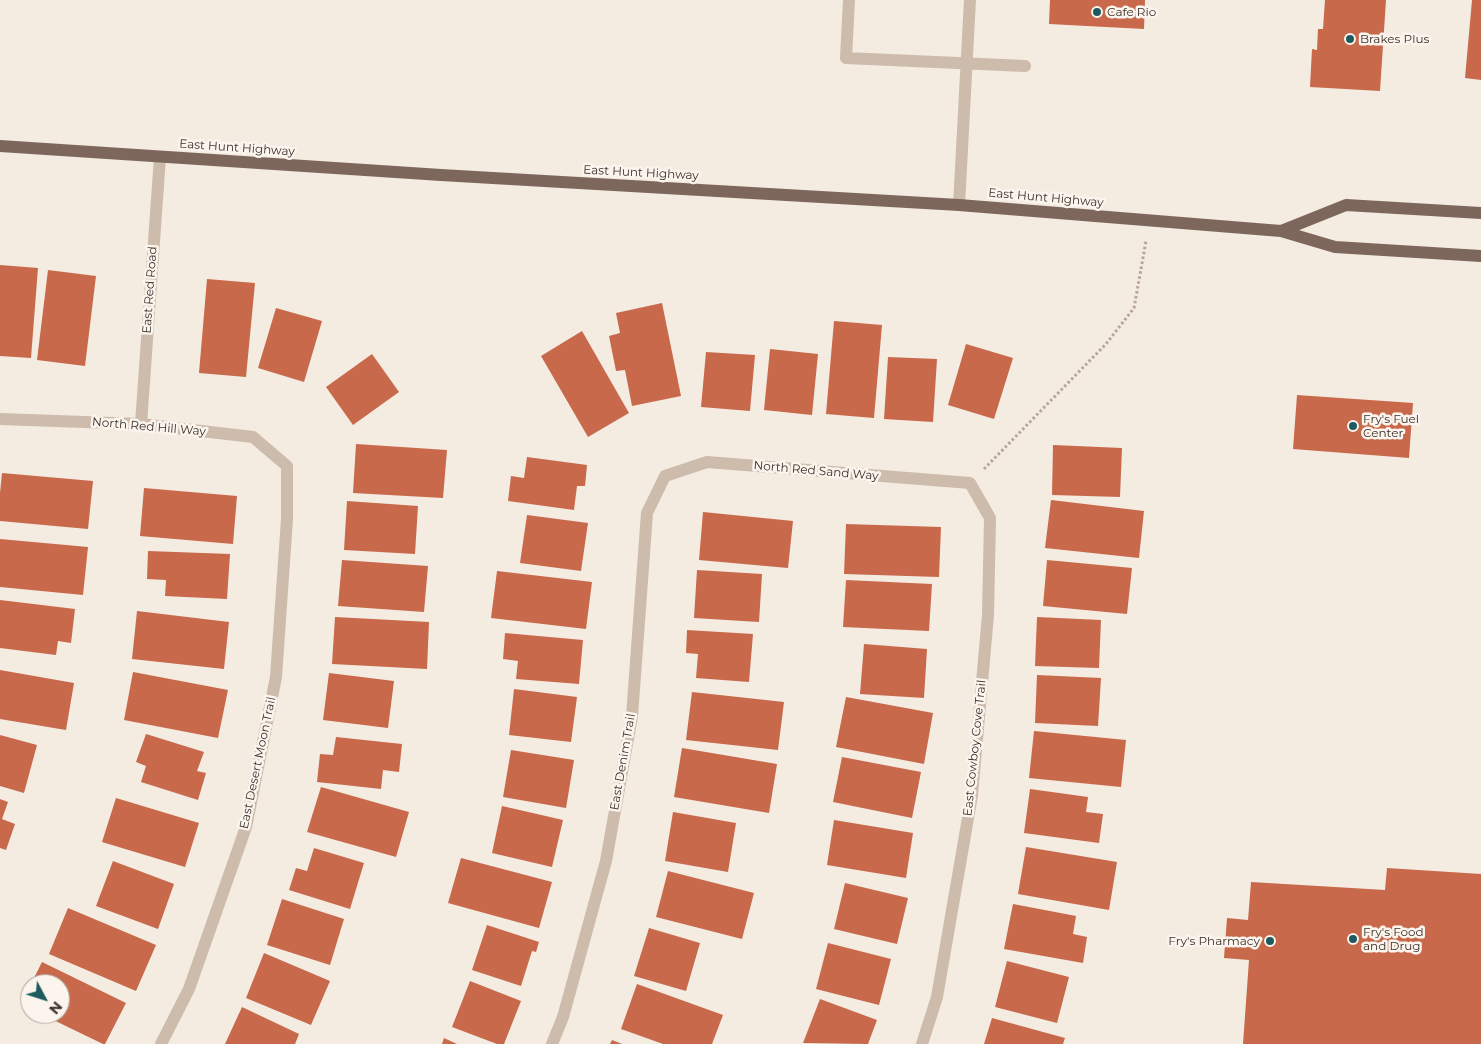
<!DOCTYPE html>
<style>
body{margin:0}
#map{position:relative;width:1481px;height:1044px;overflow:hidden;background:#f4ebe1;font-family:Montserrat,sans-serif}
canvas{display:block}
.north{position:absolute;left:20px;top:974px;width:50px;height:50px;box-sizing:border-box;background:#fbf5ee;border:1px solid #aea6a0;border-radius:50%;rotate:130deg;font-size:14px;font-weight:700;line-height:20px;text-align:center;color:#3b302b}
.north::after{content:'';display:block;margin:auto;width:18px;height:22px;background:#1f5a5e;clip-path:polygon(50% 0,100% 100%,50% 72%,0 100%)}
</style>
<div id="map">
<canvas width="1481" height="1044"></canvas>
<div class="north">N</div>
</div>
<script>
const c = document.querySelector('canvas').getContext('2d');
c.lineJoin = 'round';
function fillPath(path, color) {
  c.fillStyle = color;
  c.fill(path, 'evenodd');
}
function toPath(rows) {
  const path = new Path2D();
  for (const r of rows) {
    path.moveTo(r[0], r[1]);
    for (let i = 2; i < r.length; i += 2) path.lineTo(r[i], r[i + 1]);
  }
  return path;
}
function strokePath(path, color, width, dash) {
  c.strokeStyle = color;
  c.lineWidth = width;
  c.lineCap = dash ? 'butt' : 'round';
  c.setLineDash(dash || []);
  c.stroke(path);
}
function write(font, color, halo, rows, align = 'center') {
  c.font = font + ' Montserrat,sans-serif';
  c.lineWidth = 5;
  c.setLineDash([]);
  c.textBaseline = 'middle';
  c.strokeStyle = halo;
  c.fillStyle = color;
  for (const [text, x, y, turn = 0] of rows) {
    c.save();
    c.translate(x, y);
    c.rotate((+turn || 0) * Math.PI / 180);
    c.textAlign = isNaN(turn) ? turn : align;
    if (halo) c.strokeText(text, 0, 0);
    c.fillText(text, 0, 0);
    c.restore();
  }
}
fillPath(toPath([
 [1050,0,1145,0,1144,29,1049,24],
 [1325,0,1386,0,1380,91,1310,87,1312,49,1317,50,1318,29,1323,29],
 [1472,0,1481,0,1481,80,1465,78],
 [0,265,38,268,31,358,0,356],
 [48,270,96,276,85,366,37,360],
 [207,279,255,283,246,377,199,373],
 [662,303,681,396,632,406,625,370,616,371,609,336,620,333,616,313],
 [276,308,322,321,304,382,258,368],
 [834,321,882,325,874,418,826,414],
 [582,331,629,413,588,437,541,356],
 [966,344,1013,358,994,419,948,405],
 [770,349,818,354,812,415,764,410],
 [706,352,755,355,750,411,701,407],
 [372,354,399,392,353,425,326,387],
 [888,357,937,359,933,422,884,419],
 [1297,395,1413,403,1409,458,1293,449],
 [356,444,447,450,443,498,353,493],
 [1053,445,1122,448,1120,497,1052,495],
 [527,457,587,465,585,486,577,486,574,510,508,501,511,476,524,478],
 [2,473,93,481,88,529,0,521,0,493],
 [144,488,237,496,233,544,140,536],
 [1051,500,1144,511,1139,558,1045,548],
 [347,501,418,506,415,554,344,550],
 [703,512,793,521,788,568,699,560],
 [527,515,588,523,581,571,520,563],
 [846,524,941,527,939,577,844,574],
 [0,539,88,547,83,595,0,587],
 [148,551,230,554,227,599,165,596,166,580,147,579],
 [342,560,428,566,424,612,338,606],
 [1047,560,1132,568,1127,614,1043,606],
 [697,570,762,574,759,622,694,618],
 [497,571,592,582,586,629,491,618],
 [846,580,932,584,929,631,843,627],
 [0,600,75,609,71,643,58,641,56,655,0,648],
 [137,611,229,622,224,669,132,659],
 [335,617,429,622,427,669,332,664],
 [1037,617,1101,620,1099,668,1035,666],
 [687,630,753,634,749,682,696,678,698,654,686,653],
 [505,633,583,640,579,684,516,679,518,661,503,659],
 [864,644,927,649,924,698,860,694],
 [0,670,74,683,66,730,0,719],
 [133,672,228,690,218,738,124,720],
 [329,673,394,681,388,728,323,720],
 [1037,675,1101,678,1098,726,1035,723],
 [514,689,577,697,571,742,509,735],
 [692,692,784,702,778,750,686,740],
 [846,697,933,713,924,764,836,747],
 [1034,731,1126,740,1121,787,1029,778],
 [146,734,204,752,197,771,206,773,198,800,141,782,146,766,136,762],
 [0,735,37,745,24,793,0,786],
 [336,737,402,744,399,772,383,770,381,789,317,782,320,754,333,755],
 [682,748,777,764,769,813,674,797],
 [511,750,574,760,566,808,503,797],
 [842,757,921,772,912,818,833,802],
 [321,787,409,812,396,857,307,832],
 [1030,789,1088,797,1086,812,1103,814,1099,843,1024,833],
 [116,798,199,823,185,867,102,842],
 [0,799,8,802,2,819,15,824,6,850,0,848],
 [502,806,563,820,552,867,492,853],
 [673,812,736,823,728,872,665,861],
 [834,820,913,833,906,878,827,865],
 [1026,847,1117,862,1109,910,1018,894],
 [314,848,364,863,350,909,289,890,296,868,307,871],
 [461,858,552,882,539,928,448,903],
 [113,861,174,884,158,929,96,906],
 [1387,868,1481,874,1481,1044,1243,1044,1249,960,1224,958,1227,918,1248,920,1251,882,1385,890],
 [668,871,754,893,742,939,656,917],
 [845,883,908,898,897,944,834,929],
 [282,899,344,919,330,965,267,945],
 [1013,904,1076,916,1073,934,1087,937,1083,963,1004,949],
 [68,908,156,945,136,991,49,954],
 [487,925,539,942,536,952,532,951,521,986,472,970],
 [649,928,700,943,686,991,634,976],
 [828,943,891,959,879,1005,816,989],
 [264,953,330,981,311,1025,246,998],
 [1007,961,1069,977,1057,1023,995,1007],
 [42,962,126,1003,105,1044,103,1044,41,1014,60,1014,60,984,31,984],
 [470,981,521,1001,504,1044,497,1044,452,1027],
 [637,984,723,1015,712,1044,663,1044,621,1029],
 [820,999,877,1020,868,1044,803,1043],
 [242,1007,299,1034,295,1044,225,1044],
 [992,1018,1065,1038,1063,1044,984,1044],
 [444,1038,457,1044,442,1044],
 [612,1040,622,1044,610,1044]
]), '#c8694b');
strokePath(toPath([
 [984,469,1106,344,1134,308,1146,241]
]), '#b9a596', 3, [2.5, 2.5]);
strokePath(toPath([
 [849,0,846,58,1025,66],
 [959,205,970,0]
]), '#cdbbac', 12);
strokePath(toPath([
 [0,419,141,424,253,437,287,466,287,519,276,677,246,827,189,989,161,1044],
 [141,424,160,157],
 [552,1044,563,1017,606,861,632,716,647,513,665,476,707,462,970,483,990,518,988,615,972,795,937,997,922,1044]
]), '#cdbbac', 12);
strokePath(toPath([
 [0,146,441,175,959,205,1281,231,1335,247,1481,256],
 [1281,231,1346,205,1481,213]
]), '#7d675c', 12);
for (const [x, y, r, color] of [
 [1097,12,5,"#1f5a5e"],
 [1350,39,5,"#1f5a5e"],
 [1353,426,5,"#1f5a5e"],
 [1353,939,5,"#1f5a5e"],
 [1270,941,5,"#1f5a5e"]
]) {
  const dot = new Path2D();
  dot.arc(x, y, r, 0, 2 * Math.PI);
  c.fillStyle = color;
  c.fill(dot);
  strokePath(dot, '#fbf5ee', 2);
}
write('12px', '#3b302b', '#fbf5ee', [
 ["Cafe Rio",1107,12],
 ["Brakes Plus",1360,39],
 ["Fry's Fuel",1363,419],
 ["Center",1363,433],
 ["Fry's Food",1363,932],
 ["and Drug",1363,946],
 ["Fry's Pharmacy",1260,941,"right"]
], 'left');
write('12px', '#3b302b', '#fbf5ee', [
 ["East Hunt Highway",237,148,4],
 ["East Hunt Highway",641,173,3],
 ["East Hunt Highway",1046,198,5],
 ["East Red Road",150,290,-86],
 ["North Red Hill Way",149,427,5],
 ["North Red Sand Way",816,471,5],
 ["East Cowboy Cove Trail",975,748,-84],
 ["East Denim Trail",623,762,-80],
 ["East Desert Moon Trail",258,763,-78]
]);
</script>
